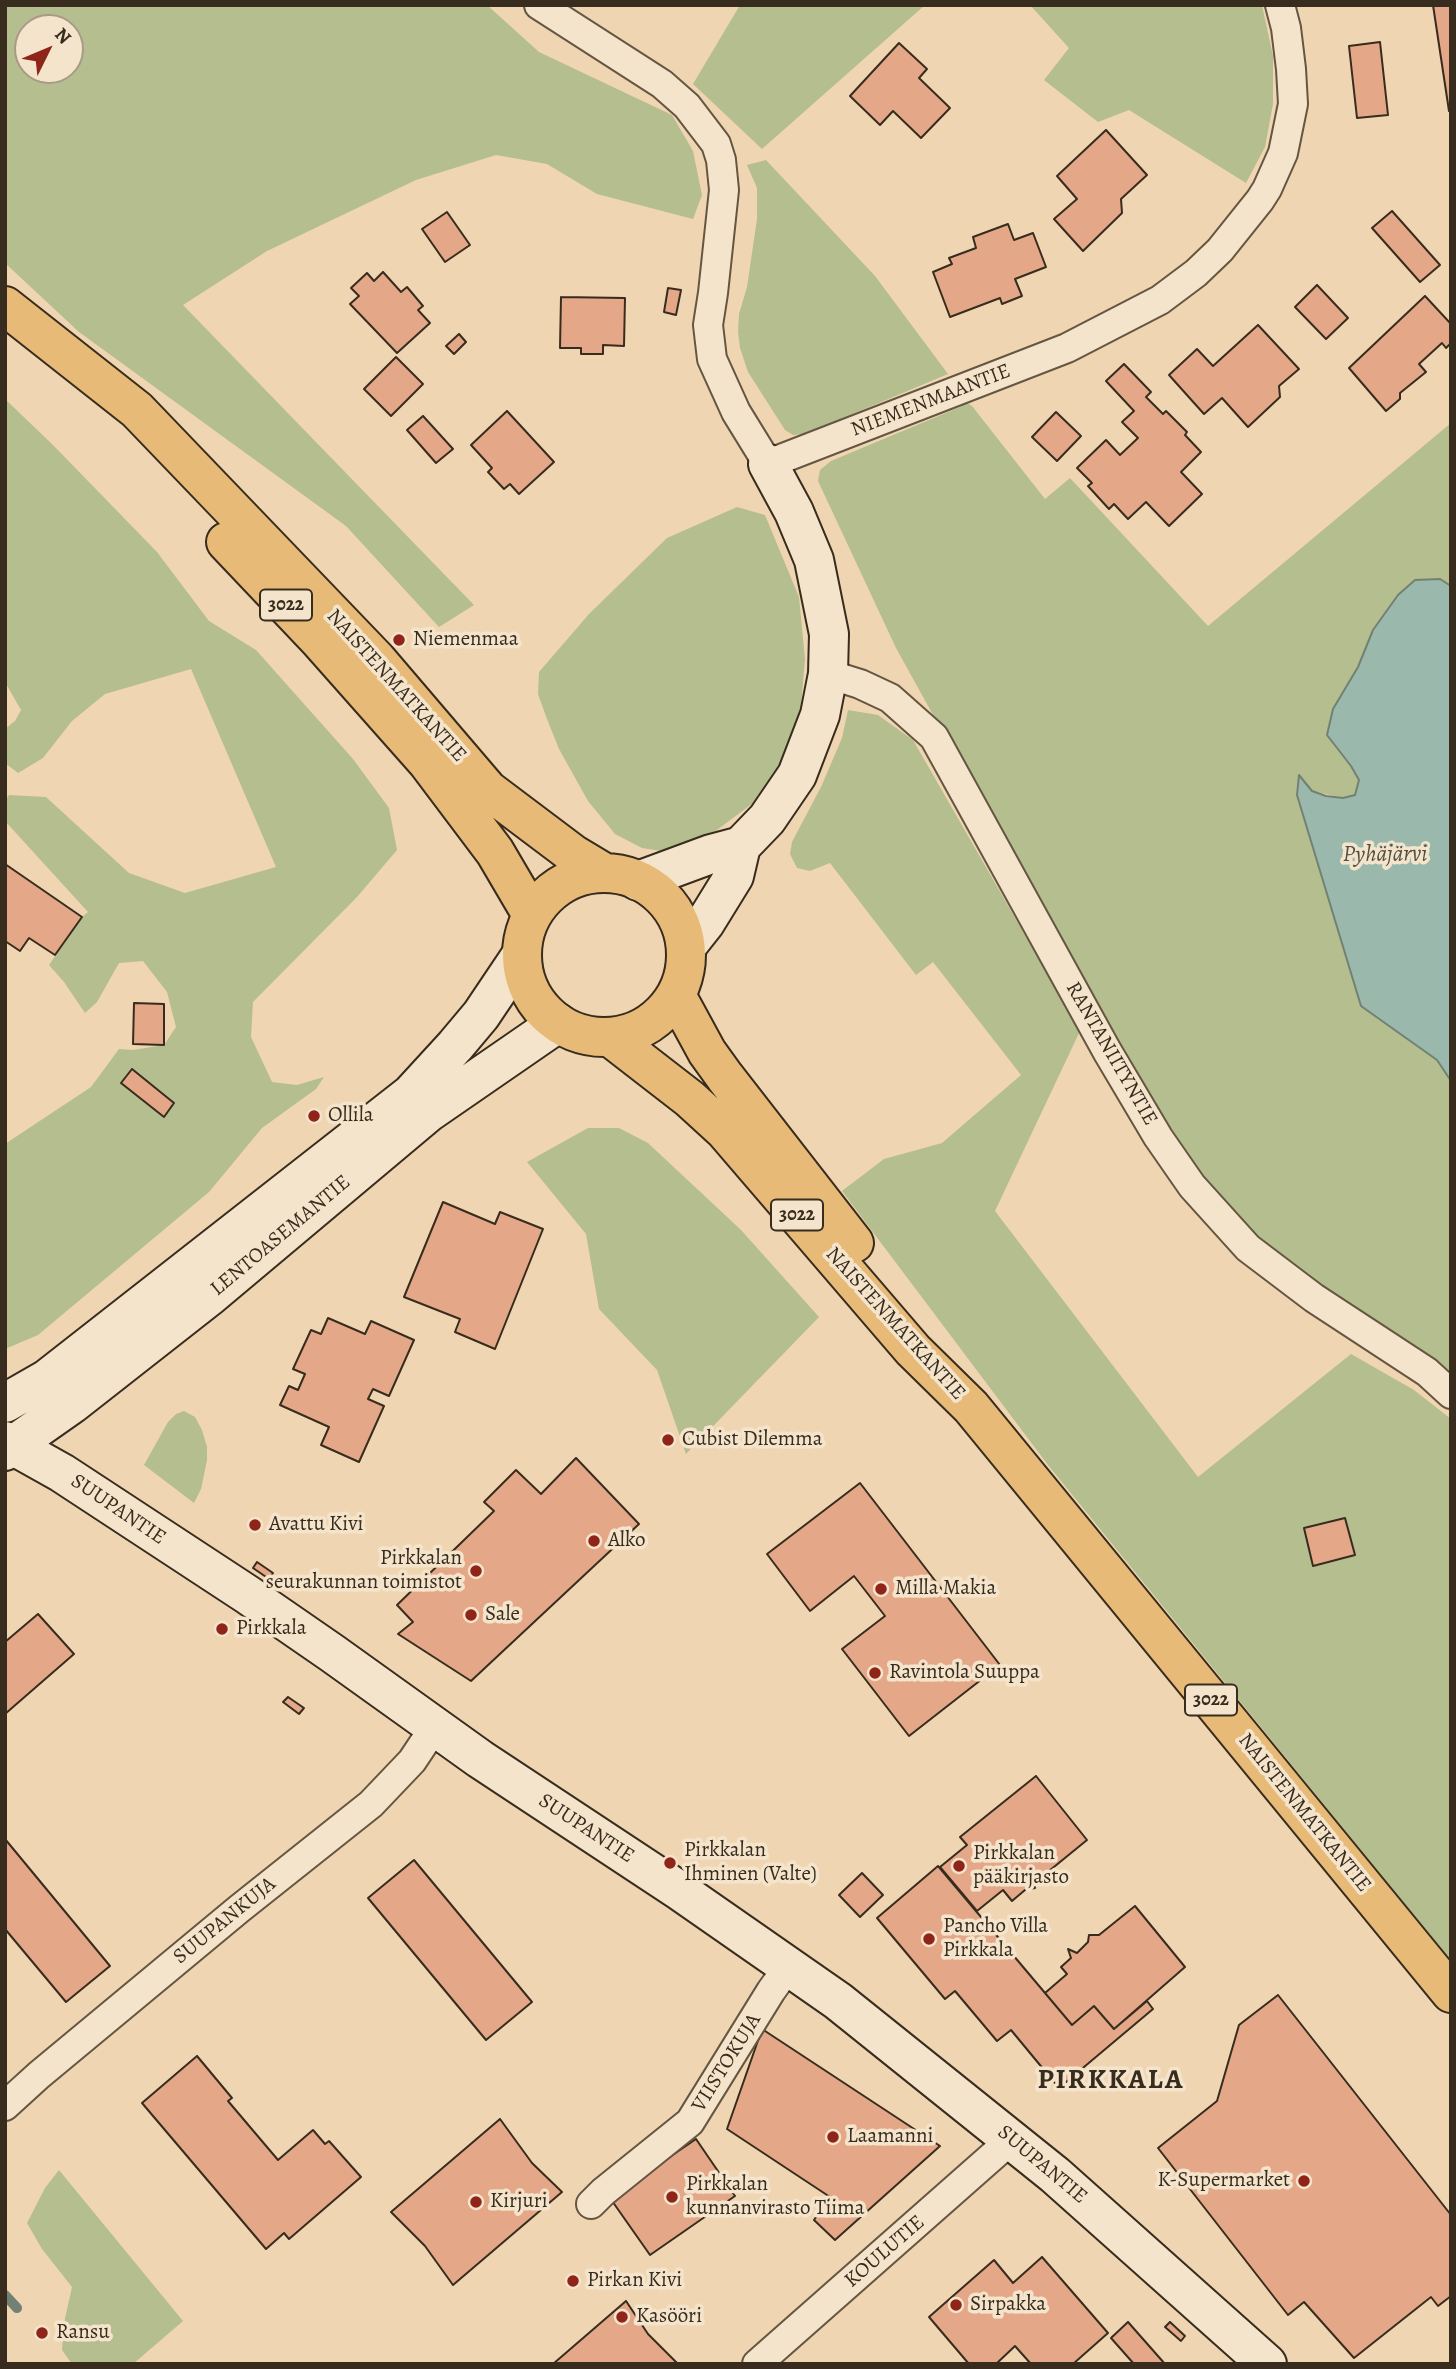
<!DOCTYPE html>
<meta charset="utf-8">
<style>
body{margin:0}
#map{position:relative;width:1456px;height:2369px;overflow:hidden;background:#efd5b1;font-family:Alegreya,serif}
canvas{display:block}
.frame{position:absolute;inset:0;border:7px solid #372c1d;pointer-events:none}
.north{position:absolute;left:14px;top:14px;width:70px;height:70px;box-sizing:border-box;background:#f5e4cc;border:2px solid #a99a86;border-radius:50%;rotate:47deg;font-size:19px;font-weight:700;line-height:28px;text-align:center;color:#372c1d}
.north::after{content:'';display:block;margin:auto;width:24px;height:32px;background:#8f2418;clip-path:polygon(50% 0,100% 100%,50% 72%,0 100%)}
</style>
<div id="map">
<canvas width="1456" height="2369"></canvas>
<div class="frame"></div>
<div class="north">N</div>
</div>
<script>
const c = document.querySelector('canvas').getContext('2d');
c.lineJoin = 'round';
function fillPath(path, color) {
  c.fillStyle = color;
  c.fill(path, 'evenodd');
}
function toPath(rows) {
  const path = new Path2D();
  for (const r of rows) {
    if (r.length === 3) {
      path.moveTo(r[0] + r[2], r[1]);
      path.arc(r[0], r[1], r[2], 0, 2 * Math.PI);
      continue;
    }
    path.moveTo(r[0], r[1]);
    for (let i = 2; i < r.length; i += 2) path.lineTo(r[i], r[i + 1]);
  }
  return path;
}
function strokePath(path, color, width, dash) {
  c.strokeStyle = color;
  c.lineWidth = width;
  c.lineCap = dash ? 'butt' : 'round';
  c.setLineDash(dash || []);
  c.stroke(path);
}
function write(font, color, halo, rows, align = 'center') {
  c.font = font + ' Alegreya,serif';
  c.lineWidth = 7;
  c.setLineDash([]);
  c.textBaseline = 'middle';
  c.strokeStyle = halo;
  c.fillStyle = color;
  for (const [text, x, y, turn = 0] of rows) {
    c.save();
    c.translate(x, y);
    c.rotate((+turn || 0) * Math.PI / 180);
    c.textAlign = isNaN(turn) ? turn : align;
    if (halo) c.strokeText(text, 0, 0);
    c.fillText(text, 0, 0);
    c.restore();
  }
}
fillPath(toPath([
 [5,5,487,5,539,52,672,115,693,151,702,195,693,219,597,194,547,164,496,155,416,180,267,251,183,305,474,605,439,627,346,526,79,332,5,263],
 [70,28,70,70,28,70,28,28],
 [740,5,925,5,762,149,693,84],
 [1030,5,1262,5,1273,56,1273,104,1265,147,1246,183,1129,110,1098,122,1044,80,1069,48],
 [766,160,875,276,948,374,805,434,793,435,785,430,748,372,740,348,738,332,739,314,747,287,757,219,757,188,747,165],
 [5,399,53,445,157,552,209,621,256,650,353,759,389,808,397,850,357,897,253,1002,251,1037,272,1082,297,1085,324,1077,316,1089,262,1128,209,1192,38,1335,5,1349,5,1144,91,1087,119,1049,133,1050,164,1045,176,1027,167,992,143,961,119,963,97,1002,85,1013,64,982,49,965,82,917,88,912,5,821,5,801,9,795,46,797,129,873,185,893,276,867,191,669,105,694,72,721,43,758,18,773,5,763,5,729,15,721,21,710,5,682],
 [966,402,972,406,1045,499,1070,478,1208,626,1451,423,1451,586,1440,579,1415,580,1373,630,1358,667,1333,709,1336,748,1351,766,1359,780,1355,795,1343,798,1312,791,1361,1006,1437,1060,1451,1081,1451,1381,1305,1276,1243,1226,1204,1183,1130,1071,896,648,818,481,820,470,831,461,960,407],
 [737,507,765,515,799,597,805,659,801,706,784,758,753,803,717,830,667,852,642,848,615,834,588,801,559,749,547,719,538,694,539,672,589,614,667,538],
 [848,710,878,715,913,740,1080,1031,995,1211,1198,1477,1351,1354,1414,1390,1451,1419,1451,1961,1048,1465,842,1191,884,1159,942,1143,1021,1075,933,962,916,975,830,863,810,871,797,868,790,854,792,842,821,787,842,738],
 [588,1128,619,1128,648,1143,741,1230,819,1317,686,1454,657,1370,599,1309,586,1234,527,1162],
 [184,1411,195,1417,202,1430,207,1447,207,1460,201,1489,194,1503,144,1465,168,1422,176,1414],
 [59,2170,183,2321,133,2364,72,2364,62,2350,64,2323,72,2287,42,2249,27,2223,45,2188]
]), '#b5be8f');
const water = toPath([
 [1440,579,1451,586,1451,1081,1437,1060,1361,1006,1297,795,1299,775,1312,791,1326,796,1343,798,1355,795,1359,780,1351,766,1327,735,1333,709,1358,667,1373,630,1398,595,1415,580,1440,579]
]);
fillPath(water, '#9ab9ac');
strokePath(water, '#728173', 2);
strokePath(toPath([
 [5,2295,17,2308]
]), '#728173', 10);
const building = toPath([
 [1433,5,1451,5,1451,110,1449,111,1433,5],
 [1380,42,1388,115,1357,118,1349,46,1380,42],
 [899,43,927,69,919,78,950,108,921,138,893,111,880,125,850,96,899,43],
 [1106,130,1147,175,1121,199,1122,213,1083,251,1054,219,1077,199,1057,176,1106,130],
 [1392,211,1440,265,1420,282,1372,228,1392,211],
 [447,212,470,245,445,262,422,229,447,212],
 [1008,224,1014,240,1033,233,1046,267,1015,279,1022,296,1002,304,1000,298,950,317,933,272,952,264,949,258,976,248,973,237,1008,224],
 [383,272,401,292,407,287,423,306,418,310,430,323,397,353,350,304,359,296,351,288,367,273,374,281,383,272],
 [1317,285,1348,318,1326,339,1295,307,1317,285],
 [668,288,681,290,676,315,664,312,668,288],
 [1425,296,1451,324,1451,343,1446,348,1442,343,1419,364,1426,372,1400,393,1400,399,1386,411,1349,368,1425,296],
 [561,297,625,298,624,346,603,345,603,354,581,354,581,348,560,348,561,297],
 [1258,325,1299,369,1279,386,1280,397,1248,427,1222,398,1204,414,1169,375,1197,349,1213,366,1258,325],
 [459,334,466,342,454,354,446,346,459,334],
 [396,357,423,384,391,416,364,389,396,357],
 [1124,364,1151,392,1146,397,1163,414,1166,411,1187,432,1185,435,1201,452,1181,472,1202,494,1169,526,1146,502,1128,519,1114,504,1109,509,1088,486,1092,483,1077,468,1106,440,1120,455,1138,438,1122,422,1134,411,1106,381,1124,364],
 [507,411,554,462,519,494,510,484,504,489,488,472,492,468,471,445,507,411],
 [1056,412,1081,436,1057,461,1032,437,1056,412],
 [423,416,453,449,436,463,407,430,423,416],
 [5,864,82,917,55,955,29,938,20,951,5,941,5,864],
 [134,1003,164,1004,164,1045,133,1044,134,1003],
 [132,1069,174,1103,164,1117,121,1083,132,1069],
 [443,1202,495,1224,500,1212,543,1229,495,1349,455,1332,460,1319,404,1297,443,1202],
 [328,1318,365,1334,371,1321,414,1340,389,1396,373,1389,368,1399,384,1406,359,1462,321,1445,329,1427,280,1405,289,1386,298,1390,305,1374,293,1369,311,1330,321,1334,328,1318],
 [576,1458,639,1524,471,1681,398,1634,413,1622,397,1605,494,1511,484,1502,516,1470,541,1494,576,1458],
 [860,1483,1000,1665,909,1736,842,1649,885,1616,854,1576,810,1611,767,1554,860,1483],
 [1345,1518,1355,1555,1313,1566,1304,1528,1345,1518],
 [257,1562,273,1573,269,1579,253,1568,257,1562],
 [38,1614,74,1654,5,1714,5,1642,38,1614],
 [288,1697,304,1708,299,1714,283,1702,288,1697],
 [1036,1776,1087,1840,1049,1871,1048,1877,1044,1875,1034,1883,1035,1888,1025,1890,1012,1901,1003,1890,977,1911,940,1867,967,1845,960,1837,1036,1776],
 [5,1839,110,1966,66,2002,5,1929,5,1839],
 [414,1860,532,2002,486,2040,368,1898,414,1860],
 [938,1866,1072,2025,1094,2006,1114,2029,1147,2001,1153,2009,1059,2088,1011,2030,997,2041,955,1991,945,1999,877,1918,938,1866],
 [862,1873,883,1895,860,1917,839,1895,862,1873],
 [1135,1906,1185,1967,1114,2029,1094,2006,1072,2025,1045,1993,1067,1974,1061,1967,1071,1958,1068,1949,1077,1953,1088,1942,1089,1935,1099,1935,1135,1906],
 [1278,1995,1451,2215,1451,2296,1438,2306,1431,2297,1354,2358,1304,2302,1288,2315,1158,2148,1217,2101,1239,2025,1278,1995],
 [762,2029,940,2146,835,2240,814,2220,830,2197,727,2129,762,2029],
 [197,2056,232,2098,228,2101,278,2160,313,2130,325,2144,329,2141,361,2177,289,2239,284,2233,266,2249,142,2103,197,2056],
 [500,2119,532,2163,562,2192,453,2285,425,2246,391,2212,500,2119],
 [696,2139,735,2196,650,2255,610,2198,696,2139],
 [1042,2257,1108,2333,1073,2364,1031,2364,1015,2346,996,2364,969,2364,929,2317,994,2260,1013,2283,1042,2257],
 [626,2301,648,2334,678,2364,553,2364,626,2301],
 [1128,2322,1165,2364,1134,2364,1111,2338,1128,2322],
 [1170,2322,1185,2336,1181,2341,1165,2327,1170,2322]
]);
fillPath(building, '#e4a889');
strokePath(building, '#372c1d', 2);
const street = toPath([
 [539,5,662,84,687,106,716,144,721,160,724,190,713,293,708,325,712,359,736,412,768,464,1067,348,1160,300,1196,273,1220,250,1260,200,1267,189,1283,153,1293,104,1291,69,1286,28,1280,5],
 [828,674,860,684,890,698,934,737,1107,1051,1158,1137,1192,1186,1248,1248,1314,1298,1427,1372,1451,1394],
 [5,2106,39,2075,239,1909,371,1804,412,1761,434,1728],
 [591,2204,603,2192,690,2122,771,1991,789,1966],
 [757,2364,1012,2139]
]);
const secondary = toPath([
 [638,881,711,854,741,846],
 [686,947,705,923,734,876,741,846,767,819,797,775,820,715,828,674,829,634,814,560,794,512,768,464],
 [5,1403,47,1379,411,1094,455,1046,481,1015,522,954],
 [5,1441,62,1473,248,1595,332,1653,480,1759,680,1891,838,2001,1055,2175,1267,2364],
 [5,1451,72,1404,211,1295,429,1112,558,1023]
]);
const primary = toPath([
 [5,306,137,410,377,660,488,790,573,854,603,872],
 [226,542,319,640,428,763,495,852,532,915],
 [604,955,82],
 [676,995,707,1052,725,1077,854,1243],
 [610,1037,690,1099,725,1131,913,1350,971,1407,1451,1993]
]);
strokePath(street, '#655642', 32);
strokePath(secondary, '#372c1d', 42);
strokePath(primary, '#372c1d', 42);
strokePath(street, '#f5e4cc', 28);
strokePath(secondary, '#f5e4cc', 38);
strokePath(primary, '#e8ba78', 38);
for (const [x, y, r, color] of [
 [399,640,7,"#8f2418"],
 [314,1116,7,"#8f2418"],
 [668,1440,7,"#8f2418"],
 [255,1525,7,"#8f2418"],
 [594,1541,7,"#8f2418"],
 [476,1571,7,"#8f2418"],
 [881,1589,7,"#8f2418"],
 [471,1615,7,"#8f2418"],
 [222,1629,7,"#8f2418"],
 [875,1673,7,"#8f2418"],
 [670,1863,7,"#8f2418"],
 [959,1866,7,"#8f2418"],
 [929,1939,7,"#8f2418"],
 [833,2137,7,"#8f2418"],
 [1304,2181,7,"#8f2418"],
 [672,2197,7,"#8f2418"],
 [476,2202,7,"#8f2418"],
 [573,2281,7,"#8f2418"],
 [956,2305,7,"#8f2418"],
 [622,2317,7,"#8f2418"],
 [42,2333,7,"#8f2418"]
]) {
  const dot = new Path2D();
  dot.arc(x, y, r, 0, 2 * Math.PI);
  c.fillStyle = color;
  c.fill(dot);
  strokePath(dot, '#f5e4cc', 2.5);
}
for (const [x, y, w] of [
 [286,605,52],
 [797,1215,52],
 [1211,1700,52]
]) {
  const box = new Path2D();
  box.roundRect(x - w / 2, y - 15.5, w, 31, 5);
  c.fillStyle = '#f5e4cc';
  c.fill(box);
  strokePath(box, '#372c1d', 2);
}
write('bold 19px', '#372c1d', null, [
 ["3022",286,605],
 ["3022",797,1215],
 ["3022",1211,1700]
]);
write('21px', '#372c1d', '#f5e4cc', [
 ["NIEMENMAANTIE",931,401,-21],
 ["NAISTENMATKANTIE",396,686,48],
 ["RANTANIITYNTIE",1111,1054,60],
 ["LENTOASEMANTIE",281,1236,-40],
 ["NAISTENMATKANTIE",895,1324,48],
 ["SUUPANTIE",118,1510,34],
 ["NAISTENMATKANTIE",1304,1813,51],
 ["SUUPANTIE",586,1829,33],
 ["SUUPANKUJA",225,1921,-39],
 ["VIISTOKUJA",727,2063,-58],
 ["SUUPANTIE",1042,2165,40],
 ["KOULUTIE",885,2252,-41]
]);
write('21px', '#372c1d', '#f5e4cc', [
 ["Niemenmaa",413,640],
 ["Ollila",328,1116],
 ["Cubist Dilemma",682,1440],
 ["Avattu Kivi",269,1525],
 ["Alko",608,1541],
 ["Pirkkalan",462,1559,"right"],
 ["seurakunnan toimistot",462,1583,"right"],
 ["Milla Makia",895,1589],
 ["Sale",485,1615],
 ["Pirkkala",236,1629],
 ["Ravintola Suuppa",889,1673],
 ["Pirkkalan",684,1851],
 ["Ihminen (Valte)",684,1875],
 ["Pirkkalan",973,1854],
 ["pääkirjasto",973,1878],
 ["Pancho Villa",943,1927],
 ["Pirkkala",943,1951],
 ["Laamanni",847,2137],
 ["K-Supermarket",1290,2181,"right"],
 ["Pirkkalan",686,2185],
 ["kunnanvirasto Tiima",686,2209],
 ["Kirjuri",490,2202],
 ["Pirkan Kivi",587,2281],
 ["Sirpakka",970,2305],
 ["Kasööri",636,2317],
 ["Ransu",56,2333]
], 'left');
write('italic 23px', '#504f41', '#f5e4cc', [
 ["Pyhäjärvi",1385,855]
]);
c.letterSpacing = '2px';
write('bold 28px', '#372c1d', '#f5e4cc', [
 ["PIRKKALA",1111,2081]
]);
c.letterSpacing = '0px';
</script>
